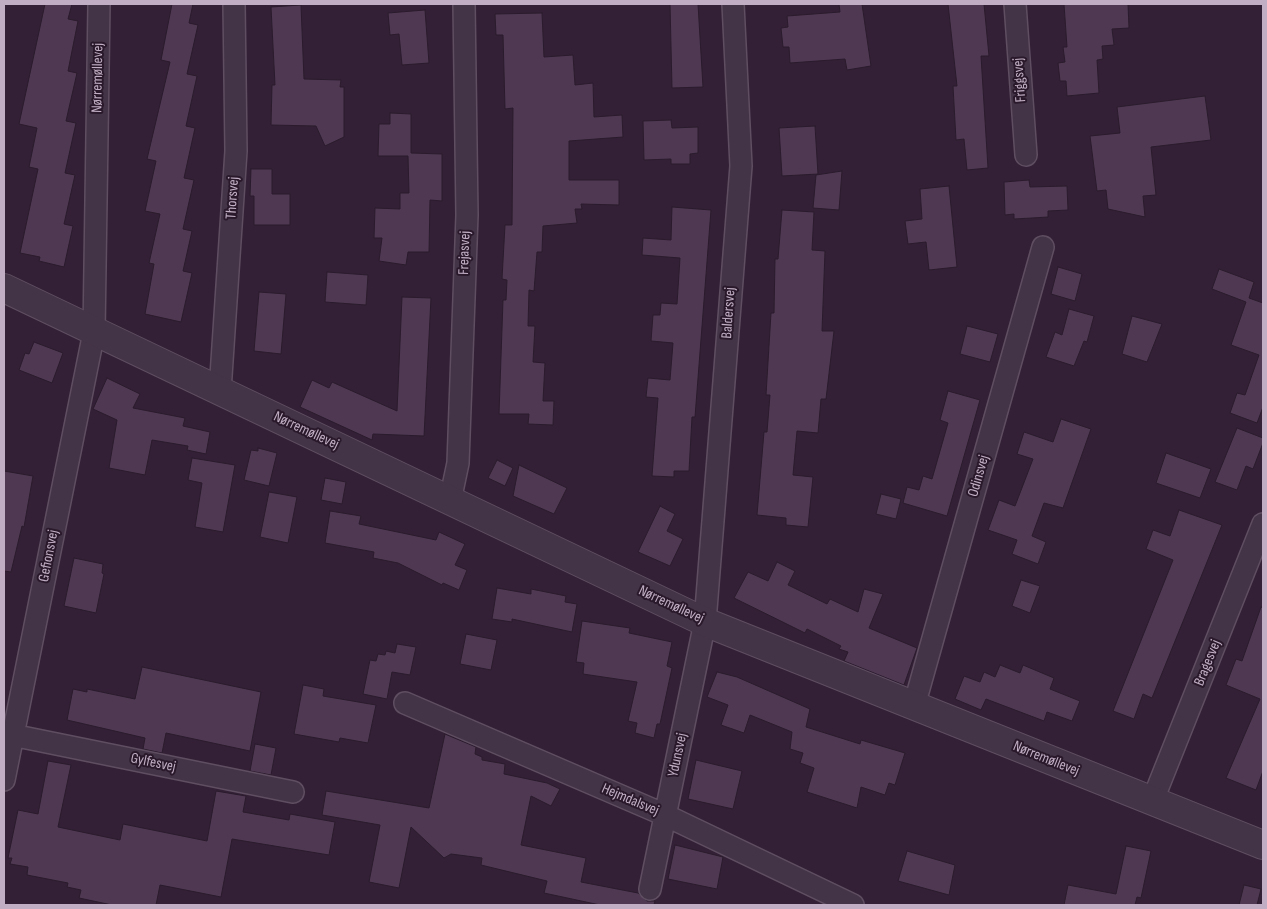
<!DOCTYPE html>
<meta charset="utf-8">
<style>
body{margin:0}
#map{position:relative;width:1267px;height:909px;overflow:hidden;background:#332036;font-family:"Sofia Sans Condensed",sans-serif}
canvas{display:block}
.frame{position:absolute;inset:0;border:5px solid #c1aec4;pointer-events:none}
</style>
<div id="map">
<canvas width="1267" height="909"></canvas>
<div class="frame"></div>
</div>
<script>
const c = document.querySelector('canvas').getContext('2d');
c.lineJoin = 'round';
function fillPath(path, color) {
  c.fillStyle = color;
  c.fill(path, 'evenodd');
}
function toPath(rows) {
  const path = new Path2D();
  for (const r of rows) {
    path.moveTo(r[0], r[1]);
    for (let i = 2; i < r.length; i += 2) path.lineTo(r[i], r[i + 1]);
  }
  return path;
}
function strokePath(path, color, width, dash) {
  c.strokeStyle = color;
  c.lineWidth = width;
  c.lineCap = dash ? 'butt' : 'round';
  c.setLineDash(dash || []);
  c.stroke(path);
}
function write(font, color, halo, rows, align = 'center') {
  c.font = font + ' "Sofia Sans Condensed",sans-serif';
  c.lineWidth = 4;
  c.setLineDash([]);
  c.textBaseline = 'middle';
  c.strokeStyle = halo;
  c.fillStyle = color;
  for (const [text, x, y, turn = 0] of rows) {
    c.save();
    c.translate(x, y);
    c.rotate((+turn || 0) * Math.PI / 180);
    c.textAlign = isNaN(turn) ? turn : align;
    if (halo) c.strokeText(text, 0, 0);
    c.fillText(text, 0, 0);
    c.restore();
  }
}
const building = toPath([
 [45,4,72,4,68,19,78,21,68,71,77,73,66,121,76,123,65,173,75,175,64,224,73,226,64,267,39,261,40,257,20,253,38,169,29,167,37,128,19,124,45,4],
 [172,4,193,4,189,23,198,25,187,74,197,76,186,126,195,128,184,178,194,180,183,229,192,231,183,271,192,273,181,322,145,314,154,264,149,263,160,214,145,211,156,161,147,159,170,62,161,60,172,4],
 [670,4,698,4,703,87,672,88,670,4],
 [839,4,862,4,871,66,847,70,845,59,790,63,789,47,783,47,781,28,788,27,787,16,840,12,839,4],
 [948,4,984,4,989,56,981,56,988,168,967,170,964,139,956,140,953,86,957,86,948,4],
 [1064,4,1128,4,1129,28,1112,29,1114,45,1102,46,1103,59,1097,60,1099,93,1067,96,1066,81,1060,81,1058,63,1065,62,1063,47,1067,47,1064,4],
 [301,5,304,79,341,80,340,87,344,87,344,137,325,146,316,126,271,125,272,85,275,85,271,7,301,5],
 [425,10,429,63,402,65,399,34,390,35,388,13,425,10],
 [542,13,544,57,573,55,575,85,593,83,594,117,622,115,623,137,569,141,569,180,619,180,619,205,581,204,582,209,575,209,577,223,543,226,542,252,537,252,534,291,529,290,528,326,535,326,533,362,545,363,543,401,554,401,553,425,528,424,529,414,499,414,503,300,506,300,507,280,502,279,505,225,512,225,513,108,505,109,503,35,496,35,495,14,542,13],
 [1205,96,1211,140,1151,147,1156,195,1143,196,1145,217,1108,209,1106,190,1097,191,1090,136,1120,133,1117,107,1205,96],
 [390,113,411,114,411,153,442,154,442,201,430,200,429,252,408,252,406,265,379,261,382,238,374,238,375,208,400,209,400,193,409,193,408,156,378,156,379,124,390,124,390,113],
 [671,120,672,128,698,127,698,153,690,154,690,164,671,164,671,159,644,160,643,121,671,120],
 [815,126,818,174,782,176,779,128,815,126],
 [251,169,272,169,272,194,290,194,290,225,254,225,254,196,250,196,251,169],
 [842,171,839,210,813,208,816,175,842,171],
 [1029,180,1030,187,1067,186,1068,210,1048,211,1048,217,1032,218,1014,219,1014,214,1005,215,1004,182,1029,180],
 [949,186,957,267,929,270,926,242,908,244,905,221,922,219,920,189,949,186],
 [672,207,711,210,695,417,692,417,689,471,674,471,674,477,652,476,658,398,646,397,648,378,670,380,673,343,651,341,653,315,660,315,661,303,677,304,680,258,642,255,643,238,671,240,672,207],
 [782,210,814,212,812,250,825,251,822,331,834,331,826,399,821,399,818,433,797,431,793,475,813,477,808,527,786,525,786,518,757,515,764,432,767,432,770,395,766,395,771,313,774,313,775,259,778,259,782,210],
 [1058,267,1082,274,1075,301,1051,294,1058,267],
 [1219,269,1254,282,1249,298,1263,303,1263,407,1257,423,1230,413,1237,393,1245,395,1259,355,1231,345,1246,302,1212,289,1219,269],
 [327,272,368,275,366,305,325,302,327,272],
 [259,292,286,294,281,354,254,351,259,292],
 [402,297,431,298,424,436,373,434,372,440,300,407,312,380,329,388,332,382,397,411,402,297],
 [1069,309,1094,316,1087,342,1084,341,1074,366,1046,357,1055,332,1062,335,1069,309],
 [1132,316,1162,324,1147,362,1122,354,1132,316],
 [967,326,998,334,990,362,960,354,967,326],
 [34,342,63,353,52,383,19,370,25,353,29,354,34,342],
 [107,378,140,394,133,408,185,418,183,426,210,432,206,454,187,450,188,446,152,440,145,475,109,468,117,420,93,409,107,378],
 [948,391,980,400,947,516,903,503,907,487,919,490,923,476,932,479,948,423,940,420,948,391],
 [1061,419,1091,429,1063,508,1044,503,1032,536,1046,542,1038,564,1012,554,1017,540,988,530,999,500,1015,506,1033,459,1017,454,1024,432,1053,442,1061,419],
 [1237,428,1263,438,1263,443,1253,469,1246,466,1237,490,1215,482,1237,428],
 [258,448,277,453,269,486,244,480,251,450,258,451,258,448],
 [1166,453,1211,469,1200,498,1156,483,1166,453],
 [192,458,235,465,223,532,195,527,202,483,188,480,192,458],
 [497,460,513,468,505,486,488,478,497,460],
 [519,465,567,488,554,514,513,496,519,465],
 [4,471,33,476,24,527,22,526,11,572,4,571,4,471],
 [325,478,346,482,342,504,321,500,325,478],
 [269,492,297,497,288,543,260,537,269,492],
 [881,494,901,499,896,519,876,514,881,494],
 [660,506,675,514,667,531,683,539,670,566,638,552,660,506],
 [1179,510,1222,525,1152,698,1143,694,1134,719,1113,711,1173,560,1146,549,1153,530,1170,536,1179,510],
 [330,511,361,516,359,524,436,540,439,532,465,544,455,565,467,570,459,590,443,583,442,585,398,563,373,558,374,552,325,543,330,511],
 [74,558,103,564,102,573,104,574,96,613,64,606,74,558],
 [777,562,795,571,788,585,827,604,830,599,858,612,864,589,883,594,869,628,917,648,904,685,844,661,848,652,839,649,841,646,807,629,805,633,734,598,748,572,768,581,777,562],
 [1021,580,1040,586,1030,613,1012,606,1021,580],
 [497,588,531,594,531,589,566,596,565,602,577,604,572,632,512,619,512,622,492,619,497,588],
 [1261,607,1263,608,1263,771,1256,790,1226,778,1260,699,1226,685,1236,659,1242,661,1261,607],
 [582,621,630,628,629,633,672,642,667,666,672,668,660,724,657,724,654,738,635,733,637,723,628,721,637,682,583,674,584,663,576,662,582,621],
 [466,634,497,640,491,670,460,664,466,634],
 [397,644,416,647,410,675,392,672,387,699,363,694,370,660,376,661,378,654,385,655,386,651,395,653,397,644],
 [1000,665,1020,673,1023,665,1054,678,1050,689,1080,701,1072,721,1047,712,1044,721,986,699,981,710,955,699,964,676,980,682,984,672,995,677,1000,665],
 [142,667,261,692,250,751,166,733,162,753,143,749,145,738,67,720,73,689,87,692,87,689,135,699,142,667],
 [717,672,737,677,810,709,806,727,860,744,861,740,905,753,895,785,889,783,885,795,861,787,857,808,807,792,814,768,800,763,803,753,790,749,792,732,750,715,744,733,721,725,728,705,707,697,717,672],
 [303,685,324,689,323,696,376,705,368,743,340,738,339,742,294,734,303,685],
 [445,734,476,747,475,754,482,757,482,760,505,764,504,774,547,783,560,789,551,806,531,796,521,845,586,858,581,882,638,893,647,901,655,901,654,905,600,905,544,893,547,881,481,865,482,858,451,854,444,858,411,827,399,888,369,882,380,825,322,815,326,791,429,808,445,734],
 [255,744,276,748,271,775,250,771,255,744],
 [696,760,742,771,733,809,688,799,696,760],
 [48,761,71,765,58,827,120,840,123,824,207,841,216,791,246,796,243,812,289,820,290,814,335,822,329,855,232,839,221,897,160,885,156,905,112,905,79,898,81,890,67,887,68,883,27,875,28,867,10,864,12,858,8,858,18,810,38,814,48,761],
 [675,845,723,857,717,889,668,879,675,845],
 [1126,846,1151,851,1141,898,1137,897,1135,905,1064,905,1068,885,1116,894,1126,846],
 [907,851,955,865,949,895,898,881,907,851],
 [1244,885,1261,889,1257,905,1239,905,1244,885]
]);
fillPath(building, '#4e3852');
strokePath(building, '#2b1b2d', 1);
const minor = toPath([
 [1015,4,1026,155],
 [220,391,236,151,234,4],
 [450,501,458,463,467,215,464,4],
 [405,703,665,815,853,905],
 [914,706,1043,247],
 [12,735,293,792],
 [4,780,94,332,99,4],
 [1152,802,1263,524],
 [650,889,705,622,741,166,733,4]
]);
const tertiary = toPath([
 [4,288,705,622,1263,845]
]);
strokePath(minor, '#5f4e62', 24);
strokePath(tertiary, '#5f4e62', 30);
strokePath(minor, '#443447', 21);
strokePath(tertiary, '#443447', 28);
write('15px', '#c1aec4', '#29192b', [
 ["Nørremøllevej",98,78,-89],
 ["Friggsvej",1020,80,-94],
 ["Thorsvej",233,198,-86],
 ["Frejasvej",465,253,-88],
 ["Baldersvej",729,313,-86],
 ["Nørremøllevej",306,431,25],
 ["Odinsvej",979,476,-74],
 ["Gefionsvej",49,556,-79],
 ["Nørremøllevej",671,605,25],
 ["Bragesvej",1208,663,-68],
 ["Ydunsvej",678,755,-78],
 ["Nørremøllevej",1046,759,22],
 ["Gylfesvej",153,763,12],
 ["Hejmdalsvej",630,800,23]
]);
</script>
